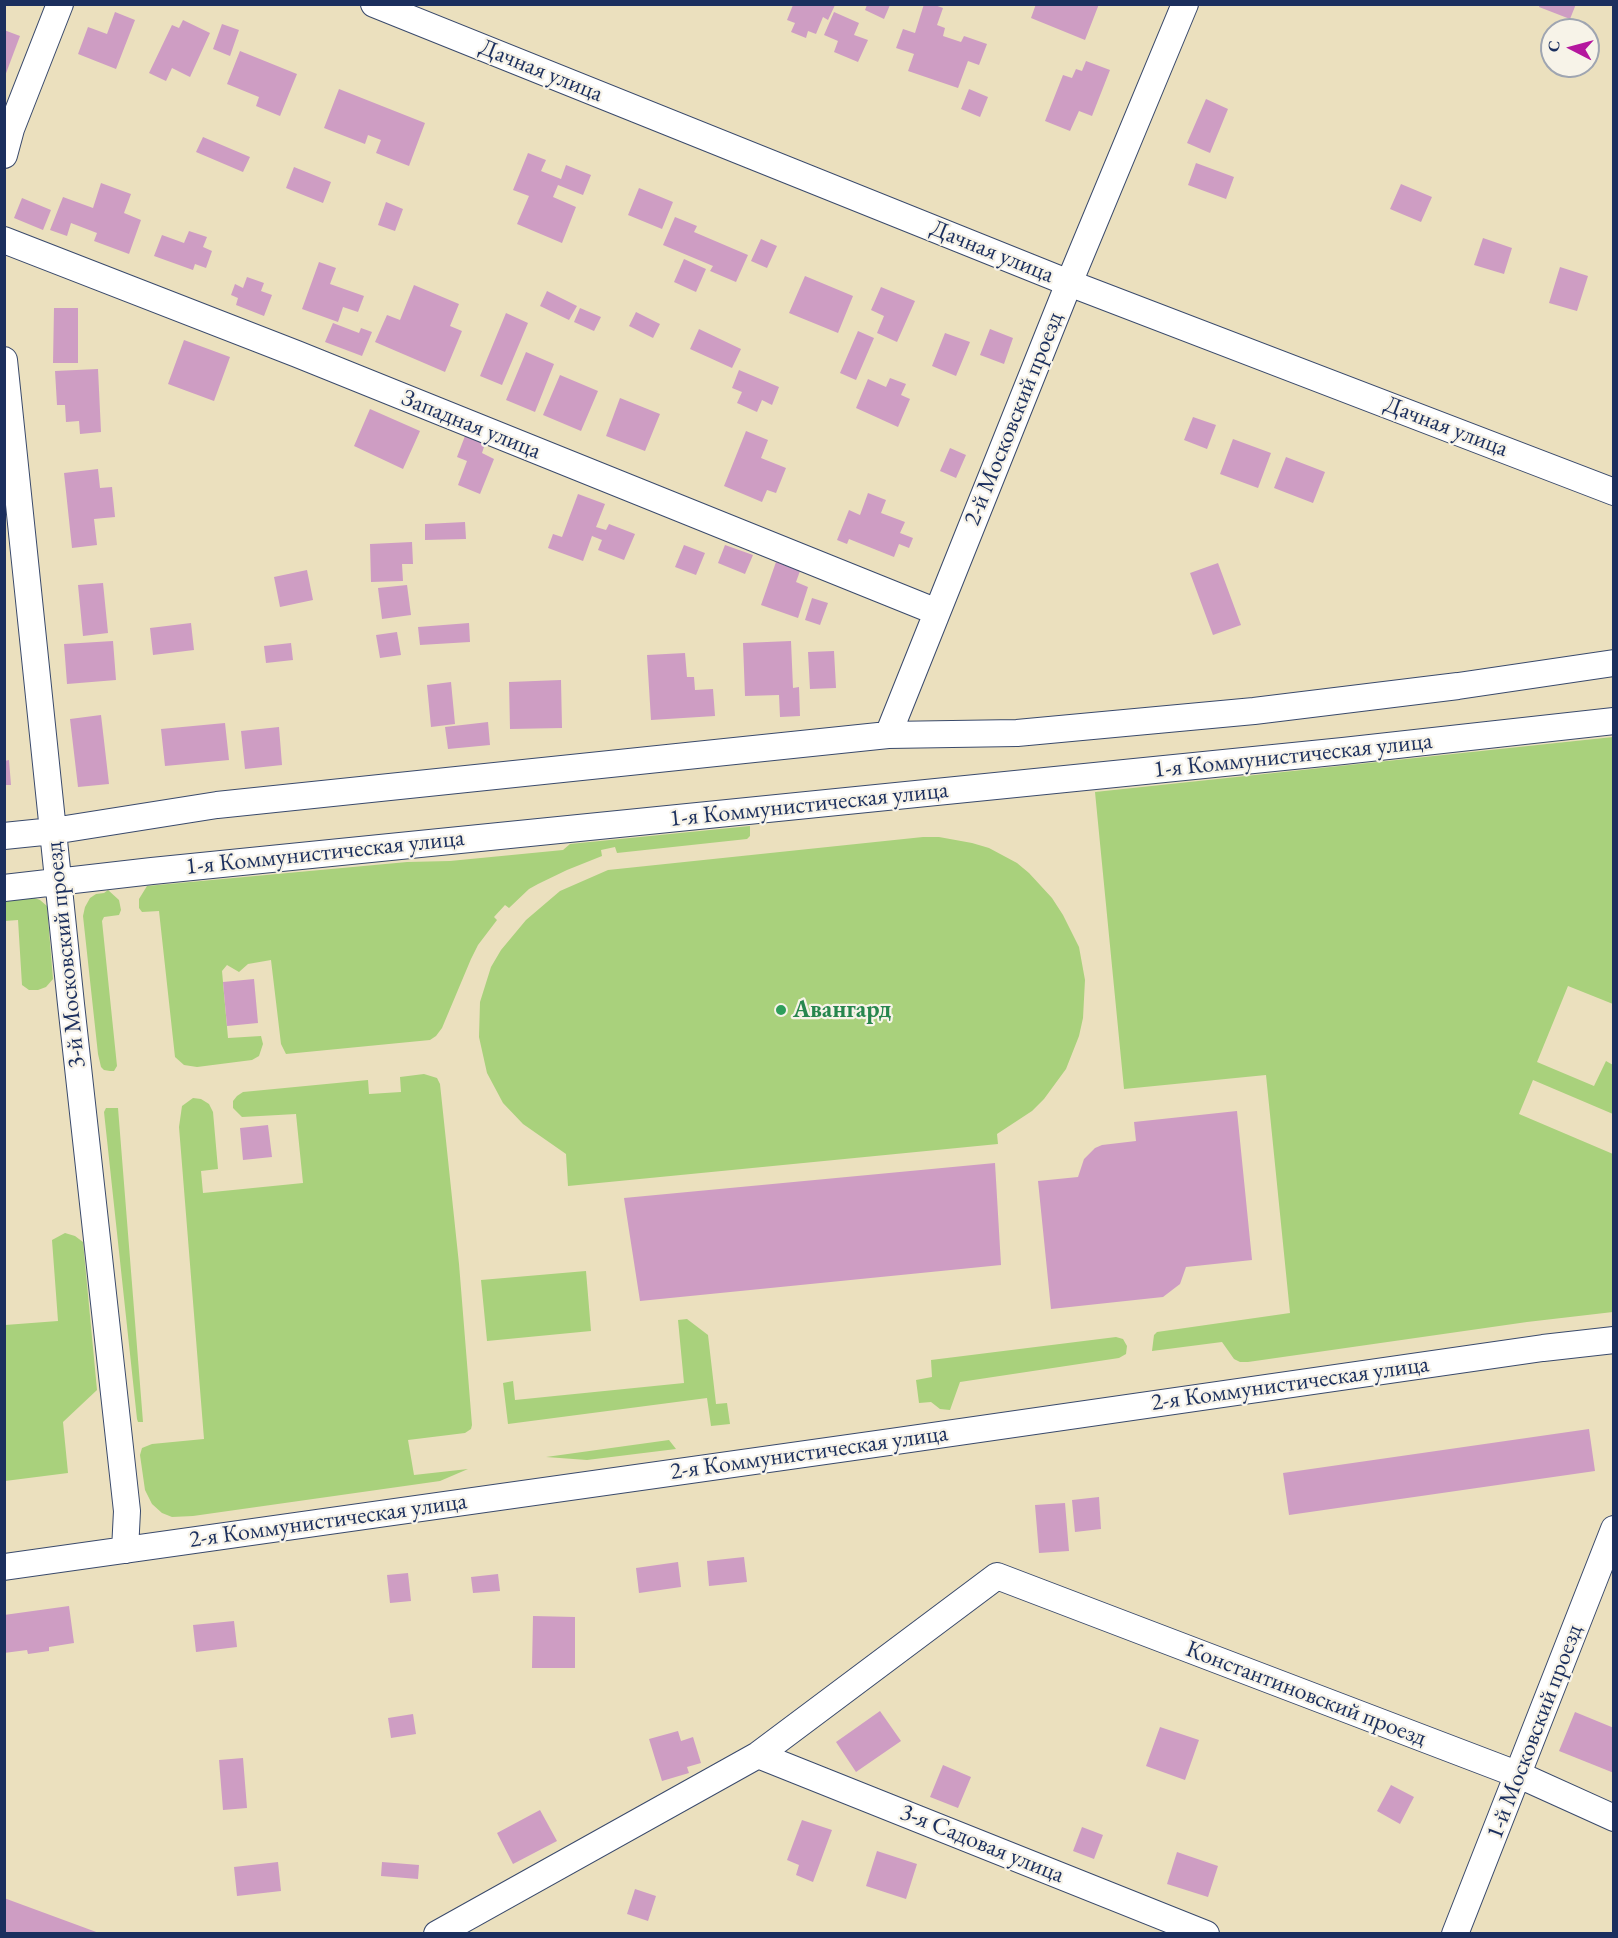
<!DOCTYPE html>
<meta charset="utf-8">
<style>
body{margin:0}
#map{position:relative;width:1618px;height:1938px;overflow:hidden;background:#ebe0be;font-family:"EB Garamond",serif}
canvas{display:block}
.frame{position:absolute;inset:0;border:6px solid #1b2f5e;pointer-events:none}
.north{position:absolute;left:1540px;top:18px;width:60px;height:60px;box-sizing:border-box;background:#f7f3e8;border:2px solid #9fa5b1;border-radius:50%;rotate:276deg;font-size:16px;font-weight:700;line-height:24px;text-align:center;color:#1b2f5e}
.north::after{content:'';display:block;margin:auto;width:21px;height:27px;background:#b5179e;clip-path:polygon(50% 0,100% 100%,50% 72%,0 100%)}
</style>
<div id="map">
<canvas width="1618" height="1938"></canvas>
<div class="frame"></div>
<div class="north">С</div>
</div>
<script>
const c = document.querySelector('canvas').getContext('2d');
c.lineJoin = 'round';
function fillPath(path, color) {
  c.fillStyle = color;
  c.fill(path, 'evenodd');
}
function toPath(rows) {
  const path = new Path2D();
  for (const r of rows) {
    path.moveTo(r[0], r[1]);
    for (let i = 2; i < r.length; i += 2) path.lineTo(r[i], r[i + 1]);
  }
  return path;
}
function strokePath(path, color, width, dash) {
  c.strokeStyle = color;
  c.lineWidth = width;
  c.lineCap = dash ? 'butt' : 'round';
  c.setLineDash(dash || []);
  c.stroke(path);
}
function write(font, color, halo, rows, align = 'center') {
  c.font = font + ' "EB Garamond",serif';
  c.lineWidth = 4.5;
  c.setLineDash([]);
  c.textBaseline = 'middle';
  c.strokeStyle = halo;
  c.fillStyle = color;
  for (const [text, x, y, turn = 0] of rows) {
    c.save();
    c.translate(x, y);
    c.rotate((+turn || 0) * Math.PI / 180);
    c.textAlign = isNaN(turn) ? turn : align;
    if (halo) c.strokeText(text, 0, 0);
    c.fillText(text, 0, 0);
    c.restore();
  }
}
fillPath(toPath([
 [1613,737,1613,1004,1568,986,1537,1062,1594,1086,1606,1061,1613,1065,1613,1114,1533,1080,1519,1114,1613,1154,1613,1312,1527,1322,1248,1362,1240,1362,1234,1359,1222,1342,1152,1351,1154,1335,1157,1332,1290,1313,1266,1075,1124,1089,1095,792],
 [750,826,750,836,747,839,617,853,615,847,601,850,602,856,567,870,538,884,529,889,509,908,505,905,494,917,497,920,478,945,471,959,442,1028,436,1036,430,1040,286,1054,281,1044,271,960,248,964,239,972,227,965,222,971,228,1038,261,1036,263,1044,259,1056,252,1060,197,1067,184,1065,175,1057,159,911,142,912,139,908,139,899,147,886,407,862,450,861,563,850,570,844],
 [923,837,939,837,972,843,989,848,1017,863,1029,873,1052,898,1063,915,1079,947,1085,980,1083,1018,1079,1036,1066,1069,1044,1099,1032,1111,997,1134,998,1144,568,1186,566,1154,523,1124,503,1103,487,1073,479,1037,480,1002,491,967,501,950,526,920,560,891,608,870],
 [108,890,119,900,121,910,119,915,104,917,102,921,117,1066,114,1071,110,1071,104,1070,101,1067,98,1054,83,916,85,907,90,898,96,894,104,893],
 [4,897,32,897,40,900,47,906,53,979,46,987,38,990,29,990,22,985,18,920,5,921],
 [424,1074,437,1078,440,1084,459,1264,472,1425,471,1429,465,1433,408,1440,414,1475,468,1469,440,1481,193,1516,172,1517,162,1513,152,1504,145,1490,140,1455,142,1448,152,1444,204,1439,179,1127,182,1106,193,1098,201,1099,209,1104,213,1112,218,1169,201,1171,203,1193,303,1183,296,1114,242,1117,233,1108,233,1101,237,1096,243,1092,368,1080,369,1094,401,1092,400,1077],
 [118,1108,143,1422,138,1422,137,1419,104,1112,106,1108],
 [65,1233,75,1236,83,1242,97,1390,63,1422,68,1473,5,1481,5,1325,58,1321,52,1240],
 [586,1271,591,1331,487,1341,481,1280],
 [687,1319,708,1335,716,1404,727,1403,730,1424,711,1426,707,1398,508,1424,503,1383,513,1381,515,1400,684,1383,678,1320],
 [1116,1337,1123,1339,1127,1346,1126,1354,1119,1358,960,1382,950,1410,940,1409,931,1402,919,1403,916,1380,932,1377,931,1360],
 [669,1440,676,1449,587,1460,546,1457]
]), '#a9d17c');
fillPath(toPath([
 [924,4,932,4,943,8,937,25,945,28,943,36,961,42,964,36,987,44,979,65,968,61,958,88,908,71,914,54,896,48,903,29,915,33],
 [1036,4,1099,4,1085,40,1031,18],
 [1540,4,1576,4,1570,19,1539,7],
 [793,5,835,5,828,20,823,17,816,34,808,31,806,38,791,32,795,23,787,20],
 [867,5,890,5,884,19,865,10],
 [115,12,135,20,116,69,78,54,88,27,107,34],
 [834,12,859,23,854,35,868,40,858,62,834,52,838,41,824,35],
 [183,20,210,33,190,77,172,68,166,81,149,73,172,25,179,28],
 [222,24,239,30,230,56,213,49],
 [4,30,20,36,5,76,4,76],
 [240,51,297,74,280,116,256,106,259,97,227,84],
 [1086,61,1110,70,1092,116,1079,111,1070,131,1045,121,1063,75,1072,78,1076,69,1082,71],
 [339,89,425,123,409,166,376,153,381,140,368,135,365,144,324,128],
 [969,89,988,97,980,117,961,109],
 [1206,99,1228,109,1210,153,1187,143],
 [203,137,250,157,243,172,196,152],
 [528,153,546,160,541,171,561,179,566,165,591,175,583,195,558,185,553,197,576,207,562,243,517,224,529,196,513,190],
 [1196,163,1234,177,1226,199,1188,185],
 [294,167,331,182,323,203,286,188],
 [101,183,131,194,124,213,141,220,129,254,94,241,97,233,71,223,67,236,50,230,63,197,93,208],
 [1401,184,1432,197,1421,222,1390,209],
 [639,188,673,202,662,229,628,215],
 [22,198,51,210,43,230,14,218],
 [386,202,403,209,395,231,378,225],
 [675,217,697,226,694,232,748,255,736,282,710,271,713,266,663,245],
 [189,231,207,237,203,247,212,251,206,268,195,264,193,270,154,256,162,235,184,243],
 [1483,238,1512,248,1504,274,1474,265],
 [761,239,777,246,767,268,751,261],
 [684,259,706,269,696,292,674,282],
 [319,262,336,268,330,284,364,296,358,312,343,307,338,322,302,309],
 [1560,267,1588,276,1577,311,1549,303],
 [805,276,853,296,838,333,789,313],
 [247,277,264,283,261,291,272,295,264,316,236,305,238,298,231,295,235,284,243,288],
 [414,285,459,304,450,326,462,331,445,372,375,342,387,315,400,320],
 [881,287,915,301,897,342,877,333,884,316,871,310],
 [547,291,577,306,569,320,540,306],
 [54,308,78,308,78,363,53,363],
 [580,308,601,317,594,331,574,322],
 [636,312,660,324,653,338,629,326],
 [506,313,528,323,502,385,480,376],
 [333,323,359,333,361,328,372,332,362,356,325,342],
 [699,329,741,349,732,368,690,349],
 [990,329,1013,338,1004,364,980,355],
 [858,331,874,338,856,380,840,373],
 [945,333,970,342,956,376,932,366],
 [184,340,230,357,214,401,168,384],
 [526,352,554,364,535,412,506,400],
 [98,369,101,432,80,434,79,421,66,422,65,405,57,405,55,371],
 [739,370,779,387,772,405,762,400,757,412,737,403,742,392,732,388],
 [560,375,598,391,581,431,543,415],
 [890,378,906,384,901,395,910,399,898,427,856,408,868,379,886,387],
 [620,398,660,414,645,451,606,436],
 [370,409,420,431,403,469,354,446],
 [1193,417,1216,425,1207,449,1184,440],
 [746,431,768,440,761,458,786,468,776,493,767,490,762,502,724,486],
 [465,436,485,444,482,453,494,459,480,494,458,485,467,461,457,457],
 [1233,439,1271,453,1258,488,1220,474],
 [950,448,966,455,956,478,940,471],
 [1286,457,1325,472,1313,503,1274,488],
 [98,469,100,488,112,487,115,517,94,519,97,545,72,548,64,473],
 [868,493,886,500,881,513,905,522,900,533,913,538,909,548,899,544,894,557,849,539,847,544,837,540,849,510,860,515],
 [578,494,605,504,596,527,606,530,609,524,635,534,624,560,598,550,602,540,592,536,583,561,548,548,553,534,562,537],
 [465,522,466,539,425,540,425,524],
 [412,542,413,564,402,564,403,581,371,582,370,544],
 [684,545,705,553,696,575,675,567],
 [725,545,753,555,745,574,718,563],
 [776,562,800,571,796,582,808,587,798,618,761,605],
 [1218,563,1241,625,1213,635,1190,573],
 [307,570,313,600,280,607,274,577],
 [103,583,108,633,83,636,78,585],
 [407,585,411,615,382,619,378,588],
 [812,598,828,603,820,625,805,620],
 [191,623,194,650,153,655,150,628],
 [469,623,470,642,420,645,418,627],
 [397,632,401,655,380,658,376,635],
 [113,641,116,680,67,684,64,644],
 [791,641,793,688,799,687,800,716,780,717,779,695,745,696,743,643],
 [291,643,293,660,266,663,264,646],
 [834,651,836,688,810,689,808,652],
 [685,653,687,677,694,677,695,690,713,689,715,716,651,720,647,655],
 [561,680,562,728,510,729,509,682],
 [451,682,455,724,431,727,427,685],
 [101,715,109,784,78,787,70,719],
 [488,722,490,745,448,749,445,727],
 [225,723,229,760,165,766,161,729],
 [279,727,282,765,245,769,241,731],
 [9,760,11,785,4,785,4,761],
 [254,979,258,1023,227,1026,223,982],
 [1237,1111,1252,1260,1186,1267,1180,1284,1163,1297,1051,1309,1038,1181,1078,1177,1084,1159,1095,1148,1102,1145,1136,1141,1134,1122],
 [268,1125,272,1157,243,1160,240,1128],
 [995,1163,1001,1265,640,1301,624,1198],
 [1589,1429,1595,1471,1289,1515,1283,1473],
 [1099,1497,1101,1529,1075,1532,1072,1500],
 [1065,1503,1069,1551,1039,1553,1035,1505],
 [744,1557,747,1582,709,1586,707,1561],
 [678,1562,681,1587,639,1593,636,1568],
 [408,1573,411,1601,390,1603,387,1575],
 [498,1574,500,1591,473,1593,471,1577],
 [69,1606,74,1643,49,1647,49,1651,28,1654,27,1650,4,1653,4,1615],
 [533,1616,575,1617,575,1668,532,1668],
 [234,1621,237,1647,196,1652,193,1625],
 [880,1711,901,1741,856,1772,836,1742],
 [1575,1712,1614,1728,1614,1773,1559,1751],
 [413,1714,416,1734,391,1738,388,1718],
 [1160,1727,1199,1740,1185,1780,1146,1766],
 [678,1731,681,1741,693,1737,701,1763,687,1767,689,1773,662,1781,649,1739],
 [243,1758,247,1808,223,1810,219,1760],
 [943,1765,971,1777,958,1808,930,1797],
 [1391,1785,1414,1797,1400,1824,1377,1811],
 [540,1810,557,1841,513,1864,497,1833],
 [802,1820,832,1830,813,1882,796,1875,799,1865,787,1860],
 [1082,1827,1103,1835,1094,1859,1073,1851],
 [877,1851,917,1864,906,1899,866,1886],
 [1177,1852,1218,1866,1208,1897,1167,1884],
 [278,1862,281,1891,237,1896,234,1867],
 [382,1862,419,1865,418,1879,381,1876],
 [635,1889,656,1896,648,1921,627,1914],
 [4,1898,99,1933,99,1934,4,1934]
]), '#ce9dc3');
const minor = toPath([
 [374,4,1069,283,1614,492],
 [4,155,11,129,60,4],
 [4,240,297,354,937,612],
 [4,360,71,1004,127,1511,125,1550],
 [888,735,1069,283,1185,4],
 [4,836,53,831,217,805,888,735,1017,733,1254,711,1458,686,1614,663],
 [4,888,152,871,1343,751,1614,721],
 [4,1567,890,1442,1543,1348,1614,1340],
 [758,1755,1206,1934],
 [437,1934,758,1755,997,1576,1519,1775,1614,1818],
 [1455,1934,1614,1529]
]);
strokePath(minor, '#3a4a6c', 28);
strokePath(minor, '#fff', 26);
for (const [x, y, r, color] of [
 [781,1010,6,"#2e9e5b"]
]) {
  const dot = new Path2D();
  dot.arc(x, y, r, 0, 2 * Math.PI);
  c.fillStyle = color;
  c.fill(dot);
  strokePath(dot, '#f7f3e8', 2);
}
write('24px', '#1b2f5e', '#f7f3e8', [
 ["Дачная улица",541,71,22],
 ["Дачная улица",992,252,22],
 ["2-й Московский проезд",1014,419,-68],
 ["Западная улица",471,425,22],
 ["Дачная улица",1446,427,21],
 ["1-я Коммунистическая улица",1293,756,-6],
 ["1-я Коммунистическая улица",809,805,-6],
 ["1-я Коммунистическая улица",325,853,-6],
 ["3-й Московский проезд",66,955,-96],
 ["2-я Коммунистическая улица",1290,1384,-8],
 ["2-я Коммунистическая улица",809,1453,-8],
 ["2-я Коммунистическая улица",328,1521,-8],
 ["Константиновский проезд",1306,1694,21],
 ["1-й Московский проезд",1535,1732,-69],
 ["3-я Садовая улица",982,1844,22]
]);
write('bold 24px', '#27864d', '#f7f3e8', [
 ["Авангард",793,1010]
], 'left');
</script>
